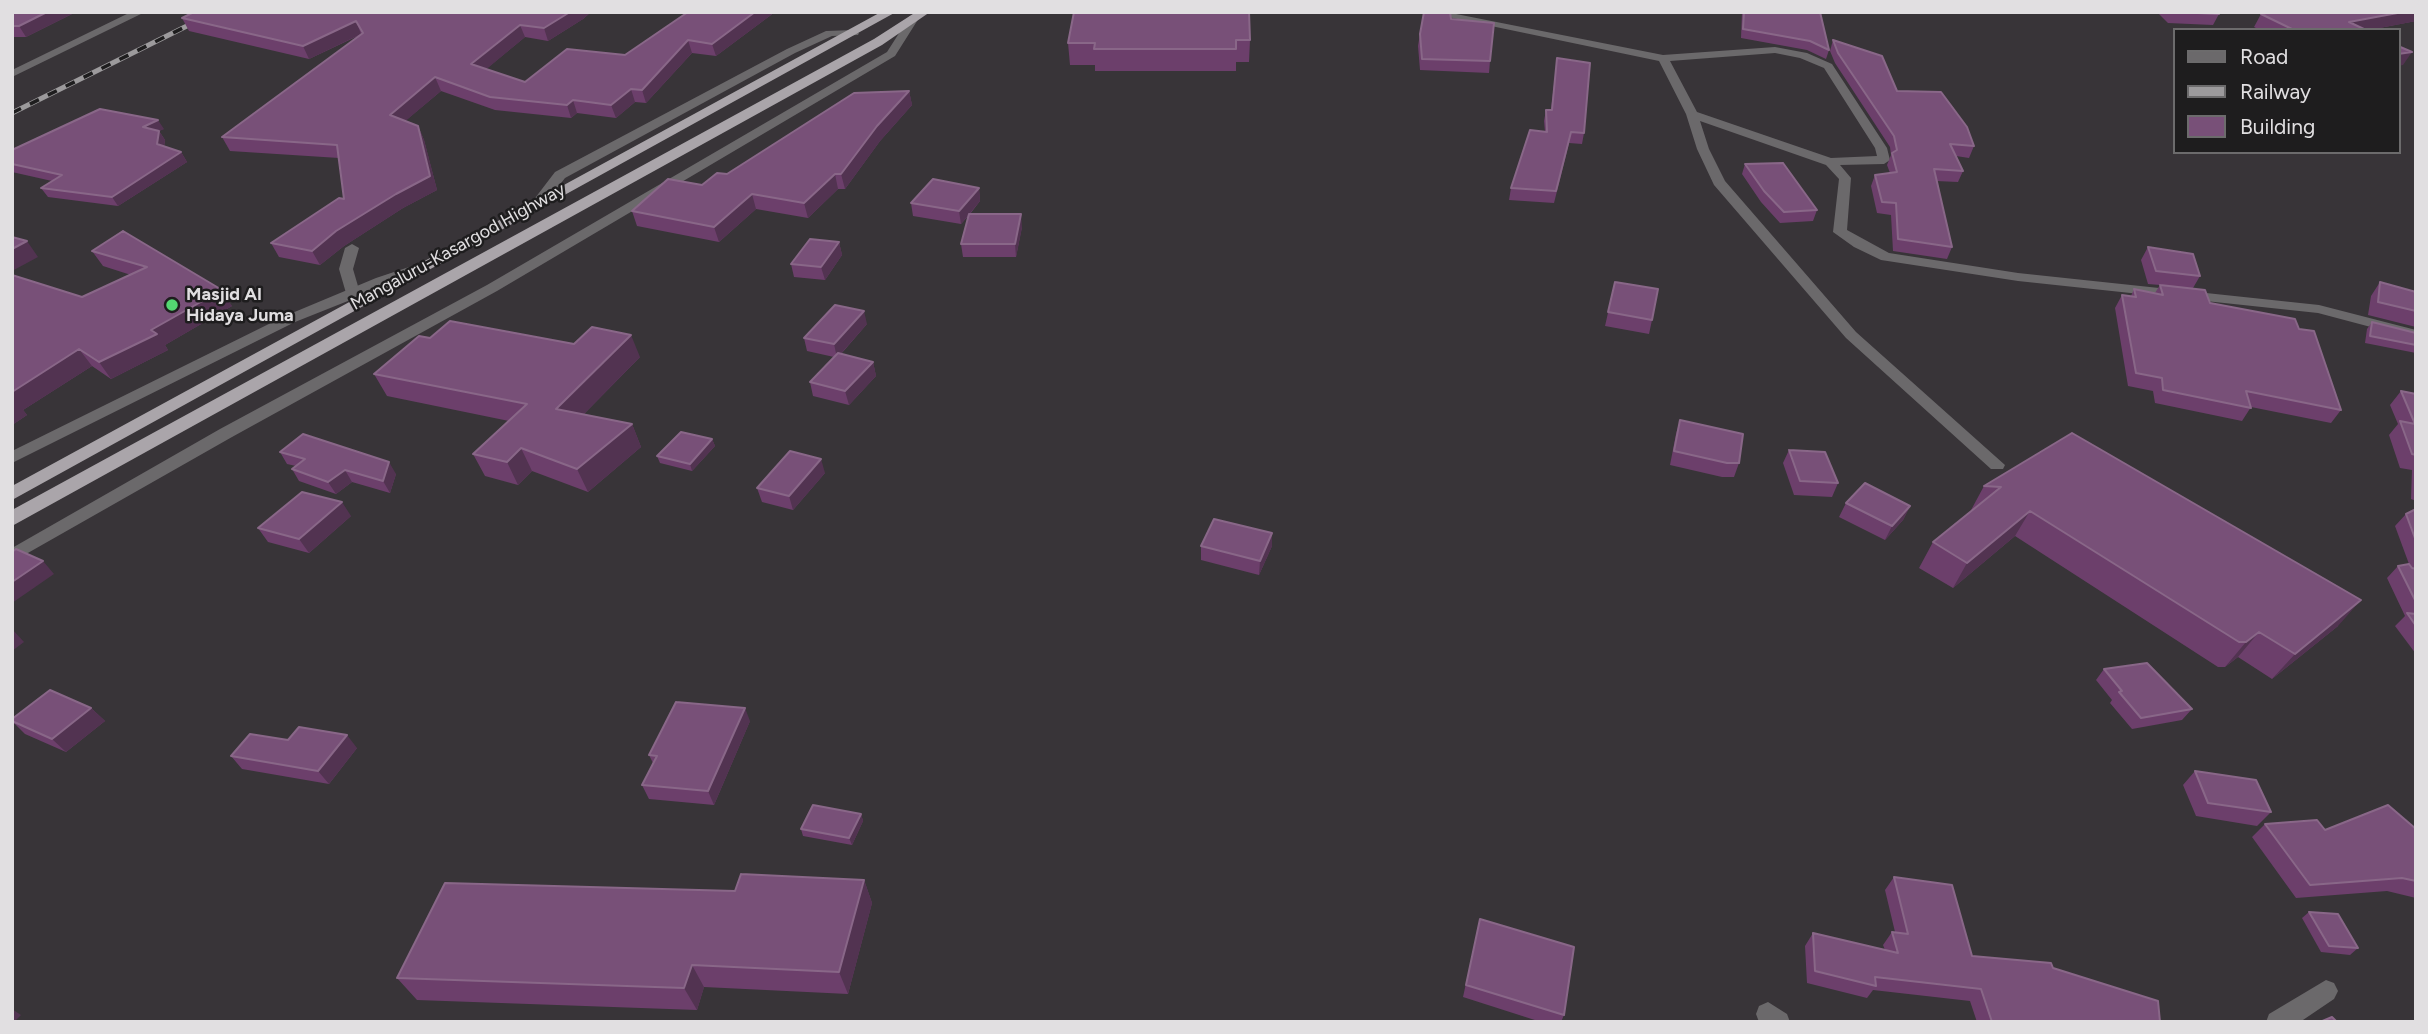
<!DOCTYPE html>
<style>
body{margin:0}
#map{position:relative;width:2428px;height:1034px;overflow:hidden;background:#383438;font-family:Figtree,sans-serif}
canvas{display:block}
.frame{position:absolute;inset:0;border:14px solid #e1dfe1;pointer-events:none}
.legend{position:absolute;left:2173px;top:28px;width:228px;height:126px;box-sizing:border-box;background:#1e1d1e;border:2px solid #6c6b6c;margin:0;padding:9px 12px;list-style:none;font-size:21px;color:#e1dfe1}
.legend li{display:flex;align-items:center;gap:14px;height:35px}
.legend b{width:35px;border:2px solid #6c6b6c}
</style>
<div id="map">
<canvas width="2428" height="1034"></canvas>
<div class="frame"></div>
<ul class="legend">
<li><b style="height:9px;background:#6b696b"></b>Road</li>
<li><b style="height:9px;background:#9c9a9c"></b>Railway</li>
<li><b style="height:19px;background:#785078"></b>Building</li>
</ul>
</div>
<script>
const c = document.querySelector('canvas').getContext('2d');
c.lineJoin = 'round';
function toPath(rows) {
  const path = new Path2D();
  for (const r of rows) {
    path.moveTo(r[0], r[1]);
    for (let i = 2; i < r.length; i += 2) path.lineTo(r[i], r[i + 1]);
  }
  return path;
}
function fillPath(path, color) {
  c.fillStyle = color;
  c.fill(path, 'evenodd');
}
function strokePath(path, color, width, dash) {
  c.strokeStyle = color;
  c.lineWidth = width;
  c.lineCap = dash ? 'butt' : 'round';
  c.setLineDash(dash || []);
  c.stroke(path);
}
function write(font, color, halo, rows, align = 'center') {
  c.font = font + ' Figtree,sans-serif';
  c.lineWidth = 5;
  c.setLineDash([]);
  c.textBaseline = 'middle';
  c.strokeStyle = halo;
  c.fillStyle = color;
  for (const [text, x, y, turn = 0] of rows) {
    c.save();
    c.translate(x, y);
    c.rotate((+turn || 0) * Math.PI / 180);
    c.textAlign = isNaN(turn) ? turn : align;
    if (halo) c.strokeText(text, 0, 0);
    c.fillText(text, 0, 0);
    c.restore();
  }
}
fillPath(toPath([
 [352,244,359,248,353,269,360,293,353,297,346,293,339,269,345,248,352,244]
]), '#6b696b');
fillPath(toPath([
 [131,12,145,12,12,77,12,70,131,12],
 [1424,12,1446,12,1663,55,1775,47,1807,53,1832,64,1887,148,1890,160,1884,164,1840,165,1851,178,1847,230,1889,253,2018,273,2319,305,2416,330,2416,339,2318,313,2018,281,1881,260,1854,247,1833,232,1839,179,1826,165,1700,121,1709,149,1725,181,1856,332,2005,465,2003,469,1991,469,1846,338,1714,185,1697,149,1686,114,1659,61,1424,12],
 [1775,53,1800,58,1824,68,1875,148,1877,156,1831,158,1697,112,1670,61,1775,53],
 [854,30,859,33,858,35,832,36,795,53,565,178,541,209,531,209,529,206,555,172,787,49,826,31,854,30],
 [2326,980,2334,983,2338,991,2334,999,2300,1022,2266,1022,2269,1014,2326,980],
 [1768,1002,1787,1014,1790,1022,1759,1022,1756,1014,1759,1006,1768,1002]
]), '#6b696b');
fillPath(toPath([
 [914,15,919,18,895,56,497,291,232,437,12,562,12,548,220,429,487,285,887,52,910,16,914,15],
 [421,263,428,267,426,270,295,322,12,463,12,451,285,316,376,278,421,263]
]), '#6b696b');
fillPath(toPath([
 [881,12,896,12,12,500,12,486,881,12],
 [916,12,930,12,882,45,12,526,12,510,874,39,916,12]
]), '#aaa5aa');
const rail = toPath([
 [12,113,215,12]
]);
strokePath(rail, '#9c9a9c', 5);
strokePath(rail, '#1e1d1e', 3.5, [10]);
fillPath(toPath([
 [12,12,76,12,26,37,12,37],
 [194,12,591,12,583,19,548,41,525,37,486,69,525,82,625,55,688,12,775,12,716,56,692,53,646,103,635,102,616,118,577,113,571,118,495,110,441,91,405,121,418,126,424,140,437,190,403,208,344,246,320,265,279,257,271,243,344,199,339,158,230,151,222,137,362,34,309,59,189,31,182,18],
 [1742,12,1820,12,1829,50,1826,59,1807,50,1741,38],
 [2157,12,2217,12,2219,14,2213,25,2168,23],
 [2416,12,2416,21,2369,30,2260,30,2254,27,2261,14],
 [1451,19,1490,61,1489,73,1420,70,1418,46,1420,34],
 [1250,40,1249,62,1236,62,1236,71,1095,71,1095,65,1070,65,1068,43],
 [1833,40,1897,91,1974,146,1969,158,1956,156,1963,171,1958,182,1936,181,1952,247,1947,259,1893,251,1891,215,1877,213,1871,186,1875,175,1890,173,1887,165,1891,155,1890,147,1835,63,1830,51],
 [1557,58,1584,133,1582,144,1569,143,1554,203,1509,200,1511,188,1545,132,1544,121,1546,110,1551,110],
 [909,91,912,105,880,141,845,189,838,189,808,218,756,209,719,242,637,226,632,211,702,185,727,174],
 [164,129,159,131,165,140,164,147,181,152,187,162,118,206,48,197,41,188,52,181,12,172,12,150],
 [1745,164,1817,210,1813,221,1780,223,1761,202,1742,174],
 [979,188,980,201,970,214,1022,227,1016,257,963,257,961,244,969,215,961,224,913,216,911,203],
 [123,231,232,306,165,345,168,350,111,379,92,366,23,410,27,415,12,425,12,275,82,297,131,275,103,266,92,251],
 [839,242,842,255,825,280,794,277,791,264],
 [2148,247,2200,276,2193,288,2210,303,2299,329,2341,410,2331,423,2251,407,2242,421,2155,403,2153,391,2128,386,2115,308,2122,295,2131,296,2134,289,2155,293,2160,285,2148,284,2141,260],
 [1615,282,1652,320,1649,334,1605,326],
 [2380,282,2416,292,2416,327,2368,315,2371,296],
 [2372,322,2416,333,2416,353,2365,343,2367,329],
 [867,324,841,354,873,362,876,376,849,405,813,396,810,382,834,357,807,351,804,338],
 [430,338,640,357,583,415,632,424,641,447,588,492,532,471,518,485,485,476,473,454,509,421,387,396,374,374],
 [2401,391,2416,394,2416,501,2411,499,2412,470,2400,468,2389,435,2398,424,2390,405],
 [1680,420,1739,463,1734,477,1722,477,1670,465,1676,434],
 [2072,433,2338,626,2272,679,2238,657,2225,667,2218,667,2015,536,1953,588,1919,568,1933,542,1970,512,1984,486],
 [712,439,715,446,692,471,660,463,657,456],
 [1789,450,1838,483,1832,497,1794,495,1783,463],
 [280,452,396,474,390,493,352,482,336,494,299,481,292,469,296,466,287,464],
 [825,473,793,510,762,502,757,488],
 [1846,503,1910,506,1903,520,1885,540,1839,517],
 [2416,509,2416,654,2395,626,2405,616,2387,578,2398,566,2409,564,2395,526,2406,514],
 [351,516,309,553,268,542,258,528],
 [1201,546,1272,546,1259,575,1201,560],
 [2104,669,2192,709,2182,720,2132,729,2110,703,2112,700,2096,680],
 [91,708,105,721,66,752,25,734,12,721,12,719],
 [750,721,714,805,649,799,642,785,653,763,649,755],
 [357,748,329,784,242,769,231,756],
 [2195,771,2271,812,2257,826,2196,816,2183,785],
 [861,814,863,821,852,845,803,836,801,829],
 [2265,824,2325,830,2416,829,2416,898,2387,891,2296,898,2252,837],
 [1894,877,1972,956,2053,968,2160,1022,1977,1022,1970,1001,1873,990,1867,998,1807,983,1805,946,1813,933,1885,950,1883,945,1892,932,1895,932,1885,890],
 [864,880,872,903,848,994,704,987,697,1010,417,1000,397,978,735,891],
 [2309,912,2358,948,2350,955,2321,952,2302,918],
 [1480,919,1564,1015,1561,1022,1541,1022,1463,997]
]), '#6c3f6b');
fillPath(toPath([
 [47,12,76,12,26,37,19,26],
 [570,12,591,12,583,19,548,41,544,28],
 [755,12,775,12,716,56,712,44],
 [2403,12,2416,12,2416,21,2369,30,2345,30,2349,22],
 [356,21,361,34,309,59,303,46],
 [520,25,525,37,477,77,471,64],
 [688,40,692,53,646,103,642,90],
 [2412,52,2403,65,2398,66,2398,54],
 [435,77,441,91,396,129,390,115],
 [631,89,635,102,616,118,611,105],
 [909,91,912,105,880,141,845,189,841,174,877,126],
 [573,100,577,113,571,118,567,105],
 [158,120,164,129,159,131,165,140,162,154,143,127],
 [418,126,424,140,437,190,403,208,344,246,320,265,312,251],
 [181,152,187,162,118,206,112,197],
 [835,174,838,189,808,218,804,203],
 [979,188,980,201,961,224,959,211],
 [752,194,756,209,719,242,714,227],
 [1021,214,1022,227,1016,257,1015,244],
 [27,241,38,257,12,271,12,249],
 [839,242,842,255,825,280,821,267],
 [222,290,232,306,165,345,168,350,111,379,99,362,151,330],
 [864,311,867,324,837,358,834,344],
 [631,335,640,357,566,432,556,409],
 [79,349,92,366,23,410,27,415,12,425,12,392],
 [873,362,876,376,849,405,845,391],
 [632,424,641,447,588,492,577,469],
 [712,439,715,446,692,471,690,464],
 [521,448,532,471,518,485,507,462],
 [821,459,825,473,793,510,789,496],
 [389,462,396,474,390,493,383,481],
 [345,470,352,482,336,494,328,482],
 [342,502,351,516,309,553,299,539],
 [1910,506,1903,520,1885,540,1892,526],
 [2030,511,2015,536,1953,588,1967,563],
 [1272,533,1272,546,1259,575,1260,561],
 [43,561,54,574,12,603,12,582],
 [2361,600,2338,626,2272,679,2295,654],
 [12,629,24,642,12,651],
 [2259,632,2238,657,2225,667,2246,642],
 [91,708,105,721,66,752,52,739],
 [745,708,750,721,714,805,708,791],
 [347,735,357,748,329,784,318,771],
 [861,814,863,821,852,845,849,838],
 [864,880,872,903,848,994,839,972],
 [692,965,704,987,697,1010,684,988],
 [12,1009,21,1015,14,1022,12,1022]
]), '#523351');
const building = toPath([
 [12,12,47,12,19,26,12,26,12,12],
 [194,12,570,12,544,28,520,25,471,64,525,82,567,49,625,55,688,12,755,12,712,44,688,40,642,90,631,89,611,105,573,100,567,105,490,97,435,77,390,115,418,126,430,176,396,194,336,231,312,251,271,243,339,198,344,199,337,145,222,137,363,33,356,21,303,46,182,18,194,12],
 [1074,12,1249,12,1250,40,1236,40,1236,49,1094,49,1095,43,1068,43,1074,12],
 [1424,12,1450,12,1451,19,1494,23,1490,61,1422,59,1420,34,1424,12],
 [1744,12,1820,12,1829,50,1810,41,1743,29,1744,12],
 [2176,12,2217,12,2219,14,2176,12],
 [2272,12,2403,12,2349,22,2366,30,2294,30,2261,14,2272,12],
 [1833,40,1882,56,1897,91,1941,92,1967,127,1974,146,1950,144,1963,171,1934,169,1952,247,1898,239,1896,203,1882,202,1875,175,1897,172,1892,153,1897,150,1894,136,1838,53,1833,40],
 [2398,46,2412,52,2398,54,2398,46],
 [1557,58,1590,63,1584,133,1571,132,1556,191,1511,188,1530,130,1547,132,1546,110,1552,110,1557,58],
 [909,91,877,126,841,174,835,174,804,203,752,194,714,227,632,211,668,179,702,185,717,173,727,174,854,93,909,91],
 [100,109,158,120,143,127,159,131,157,144,181,152,112,197,41,188,62,175,12,164,12,150,100,109],
 [1783,163,1817,210,1784,212,1764,191,1745,164,1783,163],
 [933,179,979,188,959,211,911,203,933,179],
 [969,214,1021,214,1015,244,961,244,969,214],
 [123,231,222,290,151,330,157,334,99,362,79,349,12,392,12,275,82,297,147,267,92,251,123,231],
 [12,237,27,241,12,249,12,237],
 [810,239,839,242,821,267,791,264,810,239],
 [2148,247,2193,254,2200,276,2156,271,2148,247],
 [1615,282,1658,289,1652,320,1608,312,1615,282],
 [2380,282,2416,292,2416,311,2378,302,2380,282],
 [2160,285,2205,290,2210,303,2295,319,2299,329,2314,331,2341,410,2246,391,2251,408,2163,390,2162,378,2136,373,2122,295,2136,297,2134,289,2163,295,2160,285],
 [835,305,864,311,834,344,804,338,835,305],
 [450,321,574,344,592,327,631,335,556,409,632,424,577,469,521,448,507,462,473,454,527,404,374,374,419,336,430,338,450,321],
 [2372,322,2416,333,2416,345,2370,336,2372,322],
 [838,353,873,362,845,391,810,382,838,353],
 [2401,391,2416,394,2416,455,2412,454,2400,421,2415,424,2401,391],
 [1680,420,1743,434,1739,463,1727,463,1674,451,1680,420],
 [681,432,712,439,690,464,657,456,681,432],
 [2072,433,2361,600,2295,654,2259,632,2246,642,2239,642,2030,511,1967,563,1933,542,2001,487,1984,486,2072,433],
 [303,434,389,462,383,481,345,470,328,482,292,469,305,459,280,452,303,434],
 [1789,450,1825,452,1838,483,1800,481,1789,450],
 [790,451,821,459,789,496,757,488,790,451],
 [1865,483,1910,506,1892,526,1846,503,1865,483],
 [302,492,342,502,299,539,258,528,302,492],
 [2416,509,2416,541,2406,514,2416,509],
 [1214,519,1272,533,1260,561,1201,546,1214,519],
 [16,549,43,561,12,582,12,552,16,549],
 [2409,564,2412,568,2416,569,2416,602,2398,566,2409,564],
 [2407,613,2416,614,2416,626,2407,613],
 [2147,663,2192,709,2141,718,2119,692,2122,691,2104,669,2147,663],
 [50,690,91,708,52,739,12,721,12,719,50,690],
 [676,702,745,708,708,791,642,785,657,756,649,755,676,702],
 [299,727,347,735,318,771,231,756,250,734,288,740,299,727],
 [2195,771,2256,780,2271,812,2208,803,2195,771],
 [813,805,861,814,849,838,801,829,813,805],
 [2388,805,2416,829,2416,881,2402,878,2310,885,2265,824,2317,820,2325,830,2388,805],
 [741,874,864,880,839,972,692,965,684,988,397,978,445,883,735,891,741,874],
 [1894,877,1952,885,1972,956,2051,963,2053,968,2158,1001,2160,1022,1992,1022,1981,989,1875,977,1876,986,1815,971,1813,933,1898,953,1892,932,1908,934,1894,877],
 [2309,912,2338,914,2358,948,2329,946,2309,912],
 [1480,919,1574,947,1564,1015,1466,985,1480,919],
 [2332,1017,2337,1022,2320,1022,2332,1017]
]);
fillPath(building, '#785078');
strokePath(building, '#896788', 2);
for (const [x, y, r, color] of [
 [172,305,7,"#54d672"]
]) {
  const dot = new Path2D();
  dot.arc(x, y, r, 0, 2 * Math.PI);
  c.fillStyle = color;
  c.fill(dot);
  strokePath(dot, '#1e1d1e', 2.5);
}
write('18px', '#e1dfe1', '#1e1d1e', [
 ["Mangaluru-Kasargod Highway",458,247,-29]
]);
write('bold 18px', '#e1dfe1', '#1e1d1e', [
 ["Masjid Al",186,295],
 ["Hidaya Juma",186,316]
], 'left');
</script>
